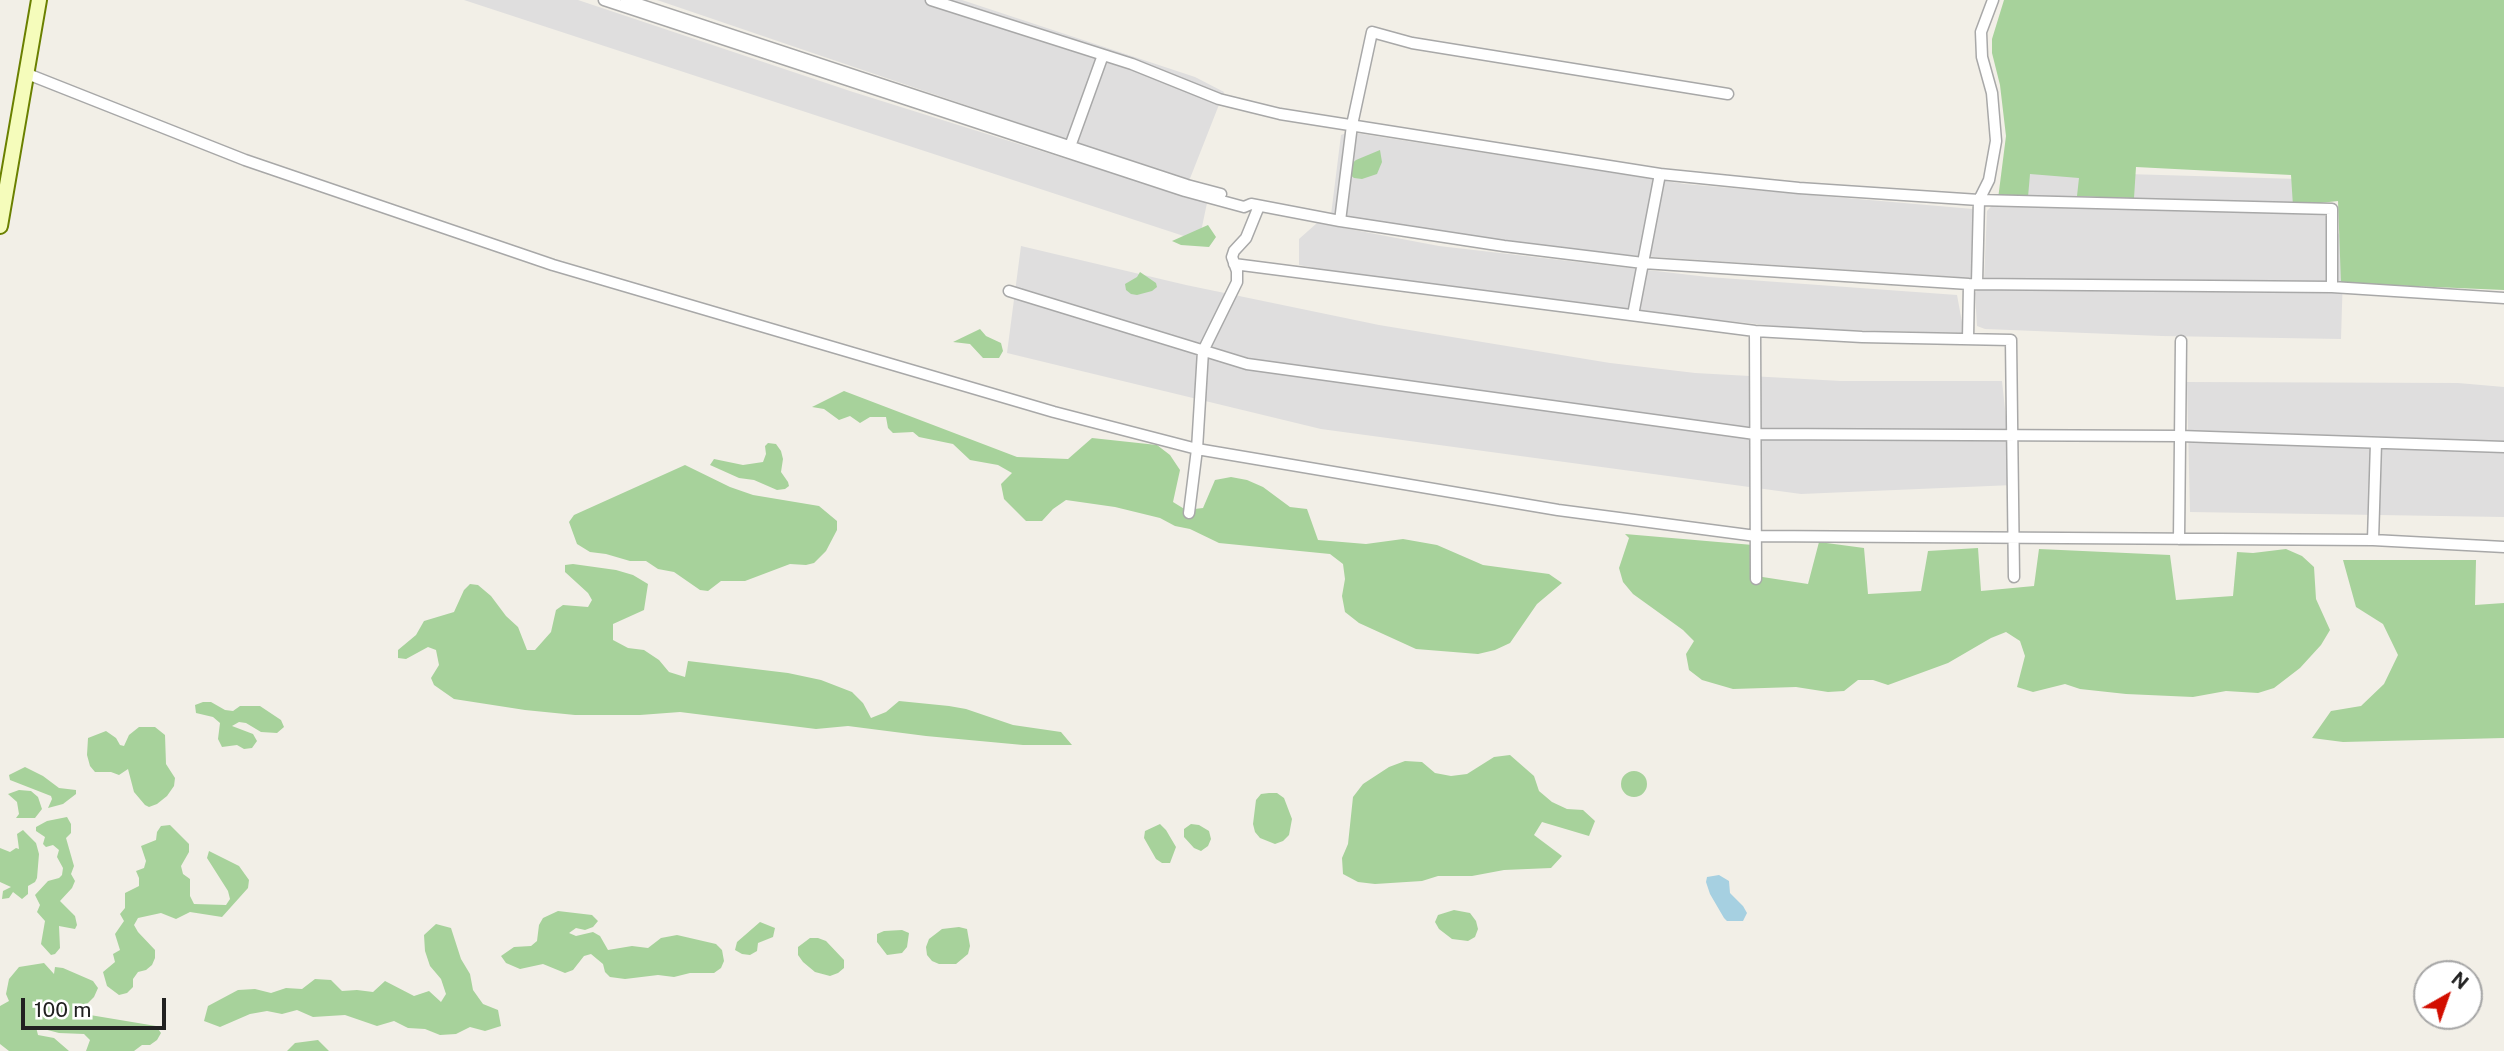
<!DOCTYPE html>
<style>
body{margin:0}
#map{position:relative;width:2504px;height:1051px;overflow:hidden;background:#f2efe7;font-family:"Public Sans",sans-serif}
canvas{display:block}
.north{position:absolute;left:2413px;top:960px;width:70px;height:70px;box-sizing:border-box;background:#fff;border:2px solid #a6a6a6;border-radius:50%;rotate:40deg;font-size:19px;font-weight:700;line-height:28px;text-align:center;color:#212121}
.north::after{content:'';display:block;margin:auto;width:24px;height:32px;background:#d20e00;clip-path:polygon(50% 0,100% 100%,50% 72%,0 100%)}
.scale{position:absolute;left:21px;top:998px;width:145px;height:32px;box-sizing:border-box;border:4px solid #212121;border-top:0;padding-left:9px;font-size:21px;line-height:24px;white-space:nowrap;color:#212121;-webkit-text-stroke:5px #fff;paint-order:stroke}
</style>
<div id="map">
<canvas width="2504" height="1051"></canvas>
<div class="north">N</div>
<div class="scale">100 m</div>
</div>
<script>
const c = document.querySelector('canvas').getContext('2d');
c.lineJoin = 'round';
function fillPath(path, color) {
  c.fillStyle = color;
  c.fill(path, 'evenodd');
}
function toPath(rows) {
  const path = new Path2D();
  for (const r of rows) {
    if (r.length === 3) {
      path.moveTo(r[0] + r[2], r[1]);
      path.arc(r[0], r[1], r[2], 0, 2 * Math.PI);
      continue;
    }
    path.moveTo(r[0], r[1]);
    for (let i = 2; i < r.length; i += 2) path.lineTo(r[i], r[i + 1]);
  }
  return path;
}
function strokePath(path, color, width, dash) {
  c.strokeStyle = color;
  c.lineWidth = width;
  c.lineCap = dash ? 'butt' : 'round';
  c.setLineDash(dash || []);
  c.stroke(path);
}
fillPath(toPath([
 [464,0,578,0,853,92,1207,203,1199,241],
 [657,0,962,0,1195,77,1224,92,1189,181],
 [1349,132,1685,184,1973,209,1973,278,1548,250,1331,215,1341,135],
 [2024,171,2298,179,2344,241,2341,339,2162,336,1985,329,1977,326,1975,293,1984,281,1987,211],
 [1317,223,1439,246,1708,277,1957,295,1964,333,1804,329,1566,304,1360,277,1299,265,1299,239],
 [1021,246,1186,285,1379,325,1610,363,1695,373,1841,381,2002,381,2013,485,1801,494,1321,429,1007,353],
 [2187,382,2458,383,2504,387,2504,517,2190,512]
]), '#dfdede');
fillPath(toPath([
 [2004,0,2504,0,2504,290,2341,283,2338,201,2293,206,2291,175,2136,167,2134,198,2101,197,2077,196,2079,178,2030,174,2028,197,1998,199,2006,136,2000,85,1992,53,1992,39],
 [1380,150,1382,162,1377,174,1362,179,1354,178,1348,173,1349,166,1356,160],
 [1208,225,1216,237,1209,247,1181,245,1172,241],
 [1140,272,1156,283,1157,287,1152,291,1137,295,1131,294,1126,290,1125,284,1137,277],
 [980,329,986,336,1001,343,1003,351,999,358,983,358,970,344,953,342],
 [844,391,1017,457,1068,459,1092,438,1157,445,1170,455,1180,470,1173,502,1186,510,1203,508,1215,480,1231,477,1247,480,1263,487,1290,507,1307,509,1318,540,1366,544,1403,539,1437,545,1483,565,1549,574,1562,583,1537,604,1510,643,1495,650,1478,654,1416,649,1359,623,1345,612,1342,596,1345,579,1343,564,1330,554,1219,543,1190,529,1175,526,1160,518,1115,507,1066,500,1053,509,1042,521,1026,521,1004,499,1001,484,1012,473,998,465,970,460,953,444,919,437,913,432,893,433,888,428,886,417,870,417,860,423,850,416,839,420,824,409,812,407],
 [768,443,776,444,781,451,783,459,781,472,788,482,789,486,785,489,777,490,754,480,739,478,710,465,714,459,743,465,763,462,766,454,765,446],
 [685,465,730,487,753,495,819,506,837,521,837,530,826,551,814,563,806,565,790,564,745,581,721,581,708,591,700,590,674,572,658,569,646,561,630,561,606,554,590,552,577,544,569,522,574,515],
 [1625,534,1753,545,1756,576,1808,584,1819,542,1864,548,1868,594,1921,591,1928,551,1978,548,1981,591,2034,586,2039,549,2170,555,2176,600,2233,596,2237,552,2253,553,2286,549,2302,556,2314,567,2316,599,2330,630,2321,645,2300,668,2274,688,2258,693,2226,691,2193,697,2126,694,2080,689,2065,684,2033,692,2017,687,2025,656,2020,641,2006,632,1991,638,1948,663,1888,685,1873,680,1858,680,1844,691,1828,692,1796,687,1733,689,1702,680,1689,670,1686,654,1694,641,1683,630,1633,594,1623,582,1619,568,1629,538],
 [2343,560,2476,560,2475,605,2504,603,2504,738,2343,742,2312,738,2331,711,2361,706,2384,684,2398,655,2383,624,2356,607],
 [573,564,616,570,633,575,648,584,644,610,613,624,613,640,628,648,644,650,659,660,669,672,685,677,688,661,788,673,821,680,852,692,863,703,871,718,886,712,899,701,949,706,966,709,1013,725,1061,732,1072,745,1023,745,926,736,848,726,816,729,680,712,640,715,575,715,525,710,454,699,434,685,431,678,439,665,436,650,428,647,406,659,398,658,398,650,416,635,424,621,454,612,464,590,470,584,478,585,491,596,506,616,518,627,527,650,535,650,551,632,556,610,563,605,588,607,592,600,588,593,565,572,565,565],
 [203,702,211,702,225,710,233,711,240,706,260,706,281,720,284,727,277,733,261,732,246,723,239,722,232,726,253,734,257,741,252,748,244,749,237,745,222,747,218,739,220,723,213,717,196,713,195,705],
 [139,727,155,727,165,735,166,764,175,778,174,786,167,796,157,804,149,807,145,805,134,792,128,769,119,775,111,772,95,772,90,766,87,755,88,738,106,731,116,738,120,745,124,746,129,735],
 [1510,755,1534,776,1539,791,1552,802,1567,809,1583,810,1595,821,1589,836,1542,822,1534,835,1562,856,1551,868,1504,870,1472,876,1438,876,1422,881,1375,884,1358,882,1343,874,1342,858,1348,844,1353,797,1363,784,1389,767,1405,761,1422,762,1435,773,1451,776,1467,774,1494,757],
 [25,767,43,776,59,788,76,790,76,794,63,804,48,808,52,799,51,796,10,780,9,775],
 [1634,784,13],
 [19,790,31,791,38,797,42,809,35,818,16,818,19,814,17,802,8,794],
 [1269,793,1277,793,1284,798,1292,819,1289,835,1283,841,1275,844,1260,838,1255,832,1253,824,1256,800,1261,794],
 [67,817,71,824,71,833,66,838,74,866,71,874,75,881,72,888,60,901,75,916,77,925,75,929,59,926,60,948,55,954,51,955,41,944,45,921,37,912,40,905,35,895,48,881,59,878,62,875,63,868,57,857,59,850,53,845,46,847,43,844,45,837,36,831,36,827,47,821],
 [1160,824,1166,830,1176,847,1170,863,1162,863,1156,859,1144,838,1145,831],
 [1191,824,1199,825,1209,831,1211,839,1208,846,1201,851,1194,848,1184,837,1184,829],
 [170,825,189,844,189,852,181,866,183,874,190,879,190,896,194,904,226,905,230,899,228,891,207,858,209,851,239,866,249,880,248,888,222,917,190,912,176,919,161,913,138,918,134,925,138,932,155,950,155,958,152,965,146,970,138,972,133,979,133,987,127,993,119,995,107,986,103,972,115,962,113,954,120,950,115,934,124,921,120,914,125,908,125,893,139,886,139,878,136,871,144,868,146,861,141,846,156,840,157,832,161,826],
 [23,830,36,843,39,854,37,878,35,882,28,886,28,894,22,899,13,892,9,898,2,899,3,891,11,887,0,882,0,848,10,852,16,848,19,849,17,834],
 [1454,910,1470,913,1476,921,1478,929,1475,937,1468,941,1452,939,1439,929,1435,922,1438,915],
 [558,911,592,915,598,921,593,927,585,930,576,928,569,933,576,936,593,932,600,936,608,950,632,946,648,948,661,938,677,935,716,944,722,950,724,961,721,968,714,973,690,973,674,977,658,975,625,979,610,977,605,972,603,964,591,954,584,956,573,970,565,973,543,964,520,969,506,963,501,956,514,947,531,946,537,941,539,925,543,918],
 [760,922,775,928,773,937,758,943,757,951,750,955,742,954,735,950,737,942],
 [436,924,451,928,461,959,470,974,473,990,483,1004,498,1010,501,1026,485,1031,470,1027,456,1034,440,1035,425,1029,408,1028,394,1021,377,1026,345,1015,313,1017,297,1010,282,1014,267,1011,250,1014,220,1027,204,1021,208,1006,238,990,255,989,271,993,286,988,302,989,315,979,331,980,342,991,357,990,373,992,385,981,414,996,429,991,441,1002,446,994,441,979,430,966,425,951,424,935],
 [959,927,967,929,970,946,968,954,956,964,939,964,932,961,927,955,926,947,929,939,942,929],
 [902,930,909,933,907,947,902,953,887,955,877,942,877,934,884,931],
 [810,938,818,938,826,941,844,960,844,968,838,973,830,976,815,972,803,962,798,955,798,947],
 [44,963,54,974,55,967,63,968,93,981,98,988,94,997,78,1013,156,1026,161,1033,157,1040,150,1045,142,1045,134,1051,86,1051,90,1040,84,1034,59,1033,36,1027,38,1035,54,1038,69,1051,9,1051,0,1044,0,1006,9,1001,6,994,9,979,19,967],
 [318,1040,329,1051,287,1051,295,1043]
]), '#a7d29b');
fillPath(toPath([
 [1719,875,1729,881,1730,893,1743,906,1747,913,1743,921,1727,921,1724,918,1710,894,1706,882,1707,877]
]), '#a6d0e1');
const street = toPath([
 [604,0,1185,191,1244,207,1251,204,1340,221,1504,246,1643,263,1969,284,2332,287,2504,298],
 [626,0,1187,185,1221,194],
 [931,0,1132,64,1219,99,1280,114,1660,174,1799,188,1979,200,2332,209,2332,287],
 [25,73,245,160,553,265,1054,412,1197,449,1558,510,1756,536,2373,540,2504,547],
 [1068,152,1103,55],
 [1340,221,1352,125,1372,32,1412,43,1728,94],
 [1234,264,1755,331,1862,337,2011,340,2014,577],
 [1977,283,1979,200,1989,180,1996,141,1992,93,1982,57,1981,32,1993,0],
 [1009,291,1247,364,1755,434,2180,436,2504,447],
 [1633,315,1660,174],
 [1755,331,1756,579],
 [1968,339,1969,284],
 [1189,513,1197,449,1203,351,1237,282,1237,271,1232,257,1234,251,1246,238,1259,206],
 [2179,539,2181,341],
 [2373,540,2376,443]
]);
const secondary = toPath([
 [0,226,39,0]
]);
strokePath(street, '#a8a8a8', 13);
strokePath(secondary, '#6a8000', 18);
strokePath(street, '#fff', 10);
strokePath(secondary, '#f5fcbb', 14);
</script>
